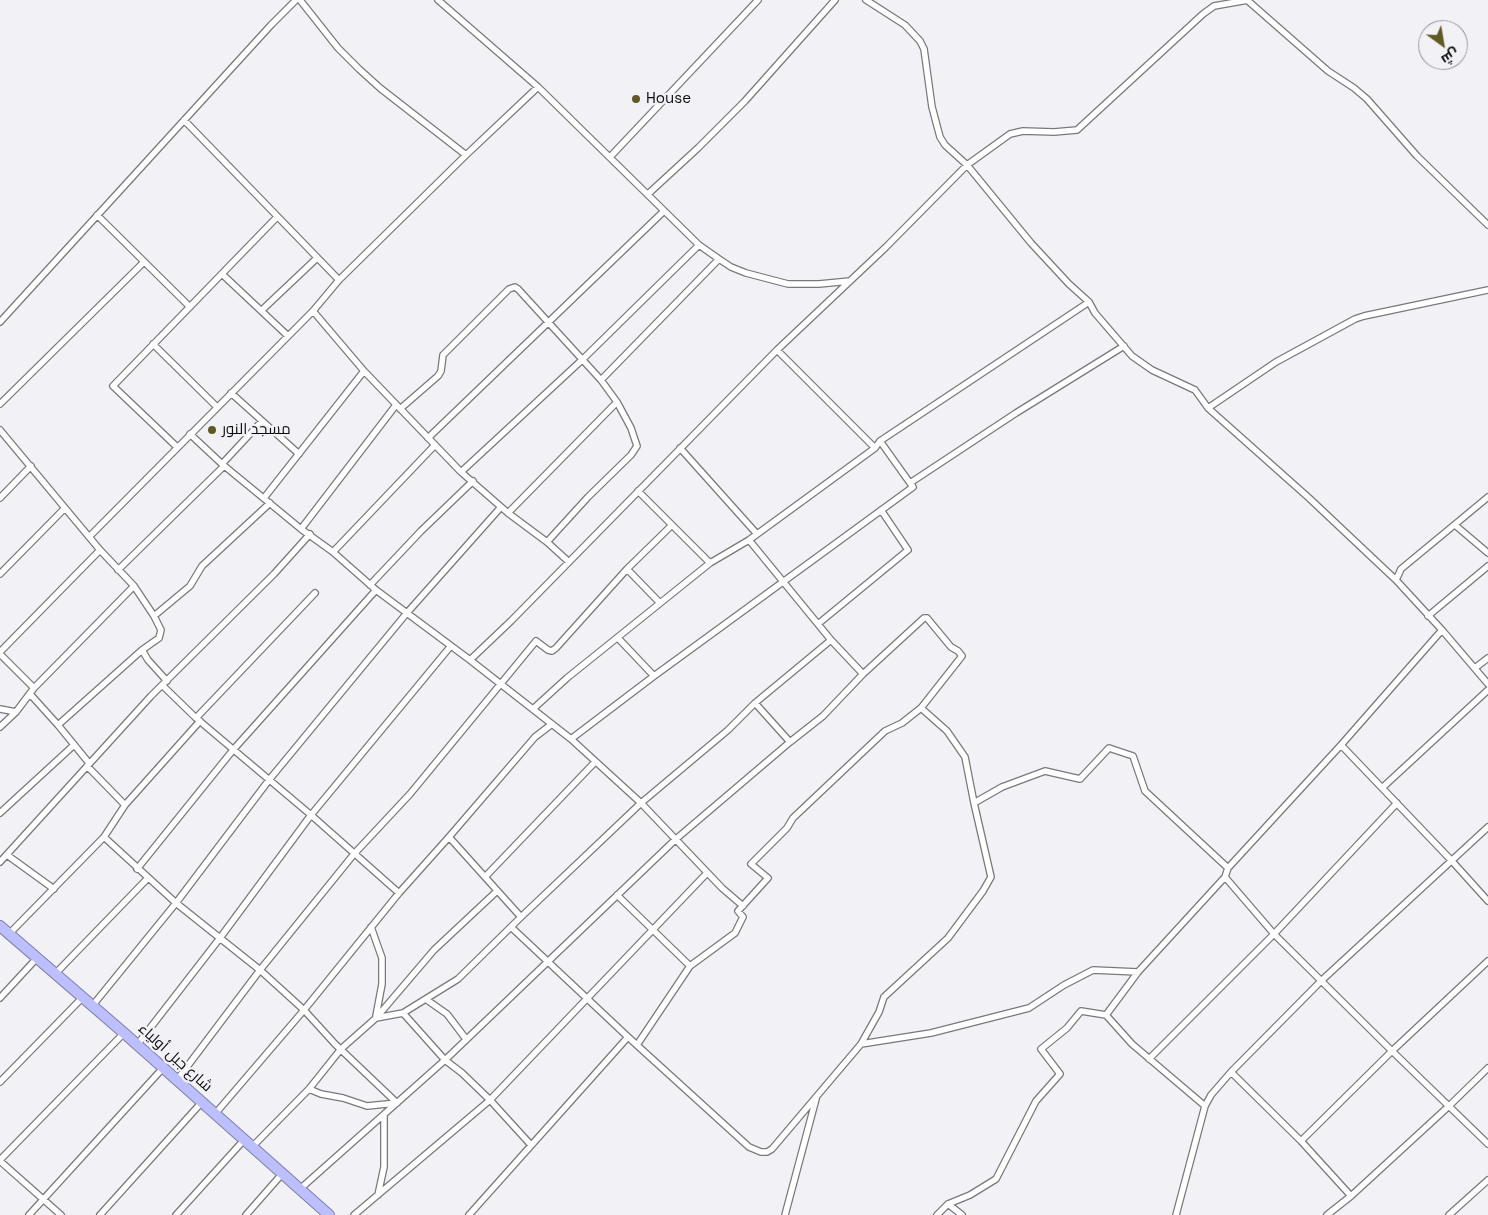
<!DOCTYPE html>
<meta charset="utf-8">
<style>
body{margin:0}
#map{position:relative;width:1488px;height:1215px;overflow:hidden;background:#f1f1f6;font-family:"Space Grotesk",Cairo,sans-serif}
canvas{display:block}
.north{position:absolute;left:1418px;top:20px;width:50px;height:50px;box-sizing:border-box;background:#f1f1f6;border:1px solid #959599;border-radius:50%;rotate:148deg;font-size:14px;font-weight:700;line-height:20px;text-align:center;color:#0b0c0d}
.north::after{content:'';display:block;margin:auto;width:18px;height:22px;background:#5f5925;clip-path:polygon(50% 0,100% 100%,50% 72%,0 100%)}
</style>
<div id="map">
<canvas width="1488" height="1215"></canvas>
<div class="north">ش</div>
</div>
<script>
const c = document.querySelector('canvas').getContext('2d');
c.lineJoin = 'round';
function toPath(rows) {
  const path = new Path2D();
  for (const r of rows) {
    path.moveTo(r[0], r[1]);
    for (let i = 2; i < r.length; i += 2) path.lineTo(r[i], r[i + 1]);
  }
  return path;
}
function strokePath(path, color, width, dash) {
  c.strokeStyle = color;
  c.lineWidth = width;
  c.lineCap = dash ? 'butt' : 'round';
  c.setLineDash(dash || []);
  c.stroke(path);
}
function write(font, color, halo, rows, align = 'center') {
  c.font = font + ' "Space Grotesk",Cairo,sans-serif';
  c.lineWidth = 4.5;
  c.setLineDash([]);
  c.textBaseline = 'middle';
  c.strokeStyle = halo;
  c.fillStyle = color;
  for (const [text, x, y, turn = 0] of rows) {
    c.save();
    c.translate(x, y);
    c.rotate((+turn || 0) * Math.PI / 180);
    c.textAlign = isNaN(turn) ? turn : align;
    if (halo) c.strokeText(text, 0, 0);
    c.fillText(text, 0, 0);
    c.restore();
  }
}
const street = toPath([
 [300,0,338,48,359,69,380,88,466,155],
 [438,0,538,87,699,245,719,259,731,267,746,273,788,284,819,284,850,281],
 [866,0,905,25,920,41,924,49,932,107,940,137,945,145,967,165,1031,243,1069,284,1089,302,1095,313,1132,356,1152,370,1195,390,1208,408,1309,498,1396,580,1442,630,1488,684],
 [1247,0,1328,71,1354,88,1367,99,1417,156,1488,225],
 [184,120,339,280],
 [610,157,758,0],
 [648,194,698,148,745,101,835,0],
 [97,215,190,307],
 [222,274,288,336],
 [262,310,317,258],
 [313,311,364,371,461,472,508,513,547,542,569,562],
 [0,322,271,25,296,0],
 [153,344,217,407],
 [777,350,875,448],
 [601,380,719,259],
 [231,393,299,454],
 [0,404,144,262],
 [1208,408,1276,362,1355,319,1364,316,1488,290],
 [400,409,438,376,441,371,443,355,509,289,515,287,518,289,601,380,617,402,631,428,637,446,631,455,588,497,547,542],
 [0,430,100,550,134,586,154,616,161,630,159,638,142,650,58,725],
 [190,434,222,464,301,529,333,552,376,590,470,660,571,739,641,803,722,888,743,906],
 [428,438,664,211],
 [880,441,910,483],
 [177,447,113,386,277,217],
 [680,448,757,534],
 [222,464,262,421],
 [461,472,583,359,699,245],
 [638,491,710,563],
 [0,498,31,466],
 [264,498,364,371],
 [508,513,617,402],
 [1455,525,1488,553],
 [301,529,396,405],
 [89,537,313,311,339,280,466,155,538,87],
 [333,552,435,445],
 [627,569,660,603],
 [118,570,224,466],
 [0,574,65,508],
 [1396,580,1401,569,1488,497],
 [370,585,421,531,473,481],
 [154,616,190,586,202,566,270,503],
 [1428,616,1488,566],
 [818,624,908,550,881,510],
 [618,638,654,676],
 [142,650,148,660,167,681],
 [0,652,100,550],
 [0,654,34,688],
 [470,660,511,621,777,350,886,247,967,165,1010,134,1023,131,1054,132,1077,130,1203,14,1214,6,1248,0],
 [1475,668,1488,658],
 [863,674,924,618,927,618,951,647,958,651,962,656,921,708,947,731,965,757,974,803],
 [162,685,196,718,311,815,399,893],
 [30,694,58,725,89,763],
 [755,703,790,742],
 [0,709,16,712],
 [533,709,567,678,710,563,749,540,875,448,880,441,1089,302],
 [196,718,315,593],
 [0,727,16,712,34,688,134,586],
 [571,739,654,676,913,487,910,483,1016,413,1124,346],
 [1341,745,1451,860,1488,901],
 [87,766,125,805],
 [1382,788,1488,690],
 [0,813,74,745],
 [104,837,176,903,260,970,304,1010,335,1044,397,1103],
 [449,837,521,917],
 [7,855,54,889],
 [0,862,151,696,274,574,310,534],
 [137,869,233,750,376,590],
 [485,877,595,762],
 [1225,877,1274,934,1392,1051,1488,1144],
 [617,895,690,966,637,1045],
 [371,927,382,958,382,984,376,1016],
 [511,927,628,1037,749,1147,761,1152,767,1152,772,1149,861,1044,879,1012,884,997,948,938,983,891,991,877,974,803,1002,787,1045,771,1080,779,1109,748,1133,756,1145,791,1228,868],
 [9,934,104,837,125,805,200,721],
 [690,966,735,933,743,917,738,911,768,878,751,864,787,828,793,818,885,731,902,723,921,708],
 [55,974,148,878],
 [0,998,37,958],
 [427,1000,447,1014,466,1039],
 [93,1005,176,903,269,780,406,614,501,507],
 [403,1013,445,1060,462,1073,490,1100,531,1145],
 [1106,1015,1138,972,1225,877,1228,868,1341,745,1442,630],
 [376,1018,434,950,497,891],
 [861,1044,931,1033,1029,1008,1064,985,1093,970,1138,972],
 [137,1045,220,938,311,815,450,647],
 [1149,1059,1274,934,1397,803],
 [1231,1072,1301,1141,1351,1196],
 [177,1080,260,970,354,854,410,794,536,641,548,650,552,651,556,648,627,569,672,525],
 [0,1082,83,997],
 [309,1089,321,1094,343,1098,367,1106,397,1103],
 [215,1114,304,1010,399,893,449,837,535,737,552,724],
 [1301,1141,1392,1051,1488,961],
 [252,1147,309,1089,341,1049,376,1018,403,1013,458,979,521,917,641,803,728,730,755,703,831,640],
 [0,1160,124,1033],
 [0,1161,61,1215],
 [300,1189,445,1060,676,839,790,742,823,716,863,674,831,640,749,540],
 [378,1195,384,1167,384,1115],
 [948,1204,962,1215],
 [29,1215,163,1068],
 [100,1215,202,1102],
 [176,1215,244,1140],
 [246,1215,282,1174],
 [354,1215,490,1100,707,873],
 [469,1215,628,1037],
 [785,1215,816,1099],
 [937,1215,948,1204,970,1195,996,1179,1036,1101,1060,1074,1041,1049,1067,1028,1081,1011,1106,1015,1132,1044,1205,1106],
 [1176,1215,1205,1106,1211,1095,1231,1072,1321,981,1488,827],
 [1327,1215,1351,1196,1449,1106,1488,1068],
 [1449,1215,1488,1180]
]);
const highway = toPath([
 [0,926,124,1033,329,1215]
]);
strokePath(street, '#79797d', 8);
strokePath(highway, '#7e80a9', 12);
strokePath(street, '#fff', 5.5);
strokePath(highway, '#bcbefd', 10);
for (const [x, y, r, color] of [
 [636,99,5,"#5f5925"],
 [212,430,5,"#5f5925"]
]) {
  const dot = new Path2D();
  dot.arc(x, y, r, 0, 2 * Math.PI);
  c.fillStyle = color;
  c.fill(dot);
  strokePath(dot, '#f1f1f6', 2);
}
write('15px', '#0b0c0d', '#f1f1f6', [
 ["House",646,99],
 ["مسجد النور",222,430]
], 'left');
write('15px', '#0b0c0d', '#f1f1f6', [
 ["شارع جبل أولياء",175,1058,42]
]);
</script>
